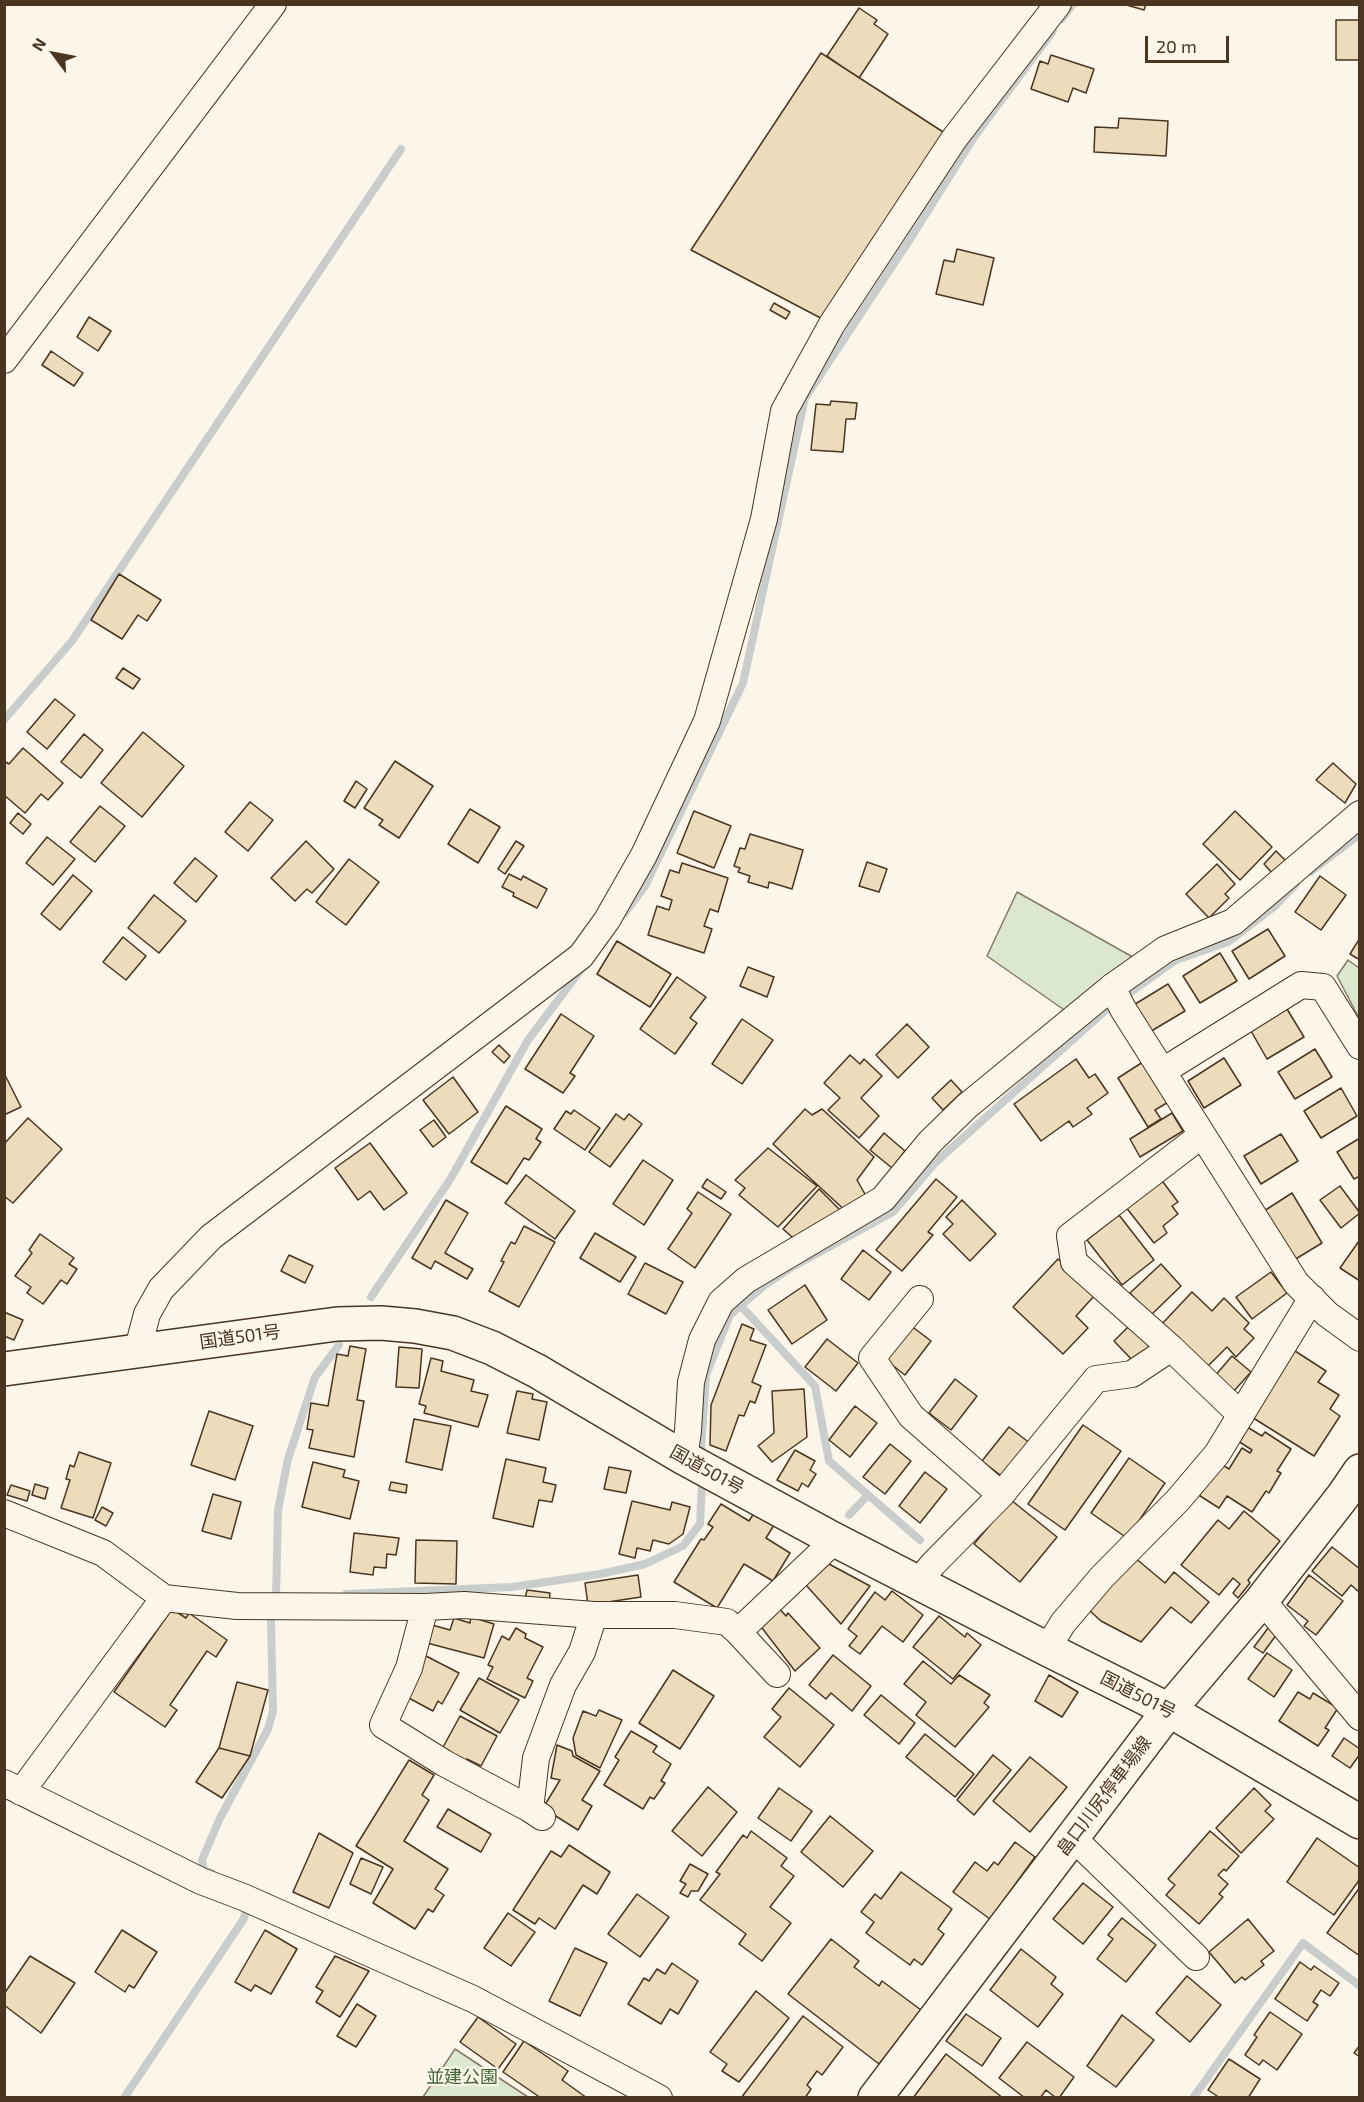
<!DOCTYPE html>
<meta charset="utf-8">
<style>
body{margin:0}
#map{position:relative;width:1364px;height:2102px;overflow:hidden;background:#fbf6e9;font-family:"Exo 2",sans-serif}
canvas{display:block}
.frame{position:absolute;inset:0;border:6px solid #4a3520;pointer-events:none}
.north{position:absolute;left:24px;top:24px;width:60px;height:60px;-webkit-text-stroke:4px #fbf6e9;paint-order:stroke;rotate:302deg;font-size:16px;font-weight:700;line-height:24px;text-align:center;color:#4a3520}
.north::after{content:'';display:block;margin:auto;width:21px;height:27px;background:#4a3520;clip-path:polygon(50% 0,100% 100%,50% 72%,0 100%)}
.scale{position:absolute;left:1145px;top:36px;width:84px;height:27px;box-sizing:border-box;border:3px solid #4a3520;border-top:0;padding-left:8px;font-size:18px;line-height:21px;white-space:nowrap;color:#4a3520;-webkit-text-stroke:4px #fbf6e9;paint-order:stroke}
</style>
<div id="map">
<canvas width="1364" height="2102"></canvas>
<div class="frame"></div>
<div class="north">N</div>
<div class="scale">20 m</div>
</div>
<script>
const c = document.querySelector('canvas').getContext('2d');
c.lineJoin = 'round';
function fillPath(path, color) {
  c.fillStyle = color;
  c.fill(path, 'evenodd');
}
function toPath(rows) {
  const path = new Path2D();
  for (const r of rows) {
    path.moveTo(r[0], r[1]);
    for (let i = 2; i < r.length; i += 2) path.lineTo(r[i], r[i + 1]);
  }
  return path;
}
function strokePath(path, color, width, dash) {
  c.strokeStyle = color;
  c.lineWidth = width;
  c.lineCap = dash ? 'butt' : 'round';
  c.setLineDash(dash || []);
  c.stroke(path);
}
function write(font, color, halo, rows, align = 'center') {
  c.font = font + ' "Exo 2","Noto Sans JP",sans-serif';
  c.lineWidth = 4.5;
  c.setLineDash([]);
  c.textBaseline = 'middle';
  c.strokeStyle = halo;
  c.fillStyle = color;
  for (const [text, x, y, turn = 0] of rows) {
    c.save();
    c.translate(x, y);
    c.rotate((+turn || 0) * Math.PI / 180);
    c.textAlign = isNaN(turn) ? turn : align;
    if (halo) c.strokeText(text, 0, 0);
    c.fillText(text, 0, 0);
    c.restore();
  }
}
const green = toPath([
 [1017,892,1138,960,1070,1014,987,956,1017,892],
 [1348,960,1359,968,1359,1018,1337,976,1348,960],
 [455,2049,528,2097,423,2097,455,2049]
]);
fillPath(green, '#dce7d0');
strokePath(green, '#887966', 1.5);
strokePath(toPath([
 [1062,19,1073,4],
 [4,720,72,641,401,149],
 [1310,872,1360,834],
 [624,914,645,886,743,683,805,398,910,239,974,137,1053,31],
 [371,1297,451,1178,528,1040,583,967],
 [741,1306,815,1386,829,1461,920,1540],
 [701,1449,706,1375,730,1315,765,1285,794,1266,893,1212,936,1162,1107,1009,1176,960,1228,942,1275,906,1296,884],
 [849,1515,868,1495],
 [346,1594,512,1587,600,1574,645,1564,683,1546,700,1524,702,1483],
 [211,1873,204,1870,202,1860,220,1818,268,1729,273,1711,271,1621,276,1598,278,1510,288,1459,315,1377,339,1345],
 [124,2098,243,1920,249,1904],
 [1193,2098,1303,1943,1360,1986]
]), '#c9cecd', 8);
const building = toPath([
 [1123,4,1146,4,1144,10,1123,4],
 [859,8,877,20,874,24,888,34,859,78,827,56,859,8],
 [1336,20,1360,20,1360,60,1336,60,1336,20],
 [821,53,954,139,832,324,691,250,821,53],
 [1051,55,1094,69,1086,93,1073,88,1068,102,1031,89,1040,61,1048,64,1051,55],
 [1119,118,1168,121,1166,156,1094,152,1095,127,1118,128,1119,118],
 [957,249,994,258,983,305,936,294,944,260,954,262,957,249],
 [774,303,790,312,786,319,770,310,774,303],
 [89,317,111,331,98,351,77,337,89,317],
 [51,351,83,373,74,386,42,365,51,351],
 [831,401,857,403,855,419,846,419,843,452,811,450,816,404,830,405,831,401],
 [119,574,161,600,147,621,138,615,122,639,91,620,119,574],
 [123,668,140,679,133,689,116,678,123,668],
 [55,699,75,715,47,749,27,732,55,699],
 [143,732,184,766,142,817,101,783,143,732],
 [84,734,103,750,81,778,61,762,84,734],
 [23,748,63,783,48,800,41,794,25,813,4,795,4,761,9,764,23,748],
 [395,761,433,786,399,838,379,825,383,820,364,808,395,761],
 [1333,763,1356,784,1345,803,1316,780,1333,763],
 [356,781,367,789,355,808,344,801,356,781],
 [250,802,273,820,248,851,225,832,250,802],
 [100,806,125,826,95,862,70,842,100,806],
 [470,809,500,827,478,863,448,844,470,809],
 [694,811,731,826,714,868,677,853,694,811],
 [1235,811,1272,847,1240,880,1203,844,1235,811],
 [18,813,31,824,23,834,10,823,18,813],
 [750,834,803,850,792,889,769,882,768,888,748,882,750,876,738,872,740,868,734,866,740,848,745,849,750,834],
 [47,837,75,859,53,885,26,863,47,837],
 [306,841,334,869,312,893,307,889,295,901,271,878,306,841],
 [516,841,524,846,505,874,498,869,516,841],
 [1276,851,1286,861,1273,874,1264,864,1276,851],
 [195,858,217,876,196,902,174,883,195,858],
 [349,859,379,882,346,925,316,902,349,859],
 [867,862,887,869,879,892,859,886,867,862],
 [682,863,728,878,718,912,710,909,704,926,712,929,704,953,648,935,657,906,669,910,672,900,661,896,670,870,679,873,682,863],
 [1217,864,1235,884,1225,894,1229,898,1209,918,1186,894,1217,864],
 [509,874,521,880,523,876,547,889,537,908,513,896,514,893,502,887,509,874],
 [73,875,92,891,60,930,41,914,73,875],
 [1320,876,1346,895,1321,930,1295,912,1320,876],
 [154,895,186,921,159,953,128,928,154,895],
 [1268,929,1285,956,1249,979,1232,951,1268,929],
 [123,937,146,956,126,980,103,962,123,937],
 [1360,938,1360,960,1350,954,1360,938],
 [617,941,671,974,650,1007,597,974,617,941],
 [1220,953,1237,981,1200,1003,1183,976,1220,953],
 [748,967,774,977,767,997,740,986,748,967],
 [677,977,706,997,690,1018,697,1023,675,1054,640,1029,677,977],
 [1168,984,1185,1011,1148,1033,1132,1006,1168,984],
 [1287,1009,1304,1037,1267,1059,1251,1031,1287,1009],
 [561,1014,594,1036,570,1073,575,1076,563,1093,525,1069,561,1014],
 [742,1019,773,1040,742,1084,712,1064,742,1019],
 [907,1024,929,1047,898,1078,876,1055,907,1024],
 [499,1045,510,1056,504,1063,492,1052,499,1045],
 [1315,1049,1332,1077,1295,1099,1278,1072,1315,1049],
 [850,1055,860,1064,864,1059,882,1076,861,1098,879,1116,859,1138,828,1110,840,1098,824,1083,850,1055],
 [1224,1058,1241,1085,1204,1108,1188,1081,1224,1058],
 [1076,1059,1089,1078,1095,1074,1108,1093,1087,1108,1092,1114,1073,1127,1069,1121,1041,1141,1014,1104,1076,1059],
 [1146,1060,1170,1101,1155,1110,1161,1119,1148,1127,1118,1078,1146,1060],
 [4,1073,21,1107,4,1115,4,1073],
 [453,1077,478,1112,449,1134,423,1100,453,1077],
 [951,1080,962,1092,943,1110,932,1098,951,1080],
 [1341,1088,1357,1116,1321,1138,1304,1111,1341,1088],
 [506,1106,542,1129,536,1139,541,1142,529,1160,524,1158,507,1184,471,1162,506,1106],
 [805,1109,812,1115,822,1109,874,1157,857,1180,870,1203,849,1214,773,1144,805,1109],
 [574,1110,600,1128,585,1150,554,1129,566,1111,571,1114,574,1110],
 [1172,1113,1183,1131,1140,1157,1130,1139,1172,1113],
 [616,1114,624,1120,629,1114,642,1124,610,1167,589,1152,616,1114],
 [28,1118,62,1149,13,1203,4,1196,4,1144,28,1118],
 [434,1120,446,1137,433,1147,420,1130,434,1120],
 [884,1133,905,1151,892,1168,870,1150,884,1133],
 [1281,1134,1298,1161,1261,1184,1244,1156,1281,1134],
 [1360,1138,1360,1176,1354,1179,1337,1152,1360,1138],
 [370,1143,407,1193,384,1210,370,1191,358,1200,335,1168,370,1143],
 [768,1148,817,1186,778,1227,739,1195,745,1188,735,1180,768,1148],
 [643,1160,673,1180,644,1225,613,1204,643,1160],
 [526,1175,575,1211,555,1239,505,1203,526,1175],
 [1160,1178,1178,1202,1172,1206,1178,1214,1163,1226,1167,1233,1154,1243,1125,1206,1160,1178],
 [707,1179,726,1192,721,1199,702,1187,707,1179],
 [936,1179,957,1197,928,1232,933,1235,902,1271,876,1250,936,1179],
 [1340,1186,1360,1213,1341,1228,1320,1200,1340,1186],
 [819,1189,848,1218,801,1245,783,1229,819,1189],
 [698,1192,731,1214,695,1268,668,1249,692,1213,687,1209,698,1192],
 [1292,1193,1322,1243,1294,1260,1264,1211,1292,1193],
 [446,1200,468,1213,445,1253,473,1269,467,1279,435,1261,431,1269,412,1258,446,1200],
 [962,1200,996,1234,970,1261,943,1234,953,1224,946,1217,962,1200],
 [1119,1215,1154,1260,1122,1285,1087,1240,1119,1215],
 [524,1226,555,1242,519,1307,489,1291,504,1262,501,1261,511,1242,515,1244,524,1226],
 [595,1233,636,1257,620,1282,580,1258,595,1233],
 [40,1234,74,1258,69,1264,77,1269,67,1284,61,1280,43,1304,27,1293,31,1287,15,1276,32,1253,29,1250,40,1234],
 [1359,1241,1360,1241,1360,1281,1340,1268,1359,1241],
 [863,1250,891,1272,869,1300,841,1279,863,1250],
 [289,1255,313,1266,305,1283,281,1271,289,1255],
 [1058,1259,1095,1295,1076,1316,1088,1328,1063,1354,1013,1307,1058,1259],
 [645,1263,683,1282,666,1314,628,1294,645,1263],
 [1161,1264,1181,1286,1151,1315,1130,1293,1161,1264],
 [1271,1272,1287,1293,1252,1319,1236,1297,1271,1272],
 [805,1285,827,1320,792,1344,768,1310,805,1285],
 [1192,1292,1212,1311,1224,1298,1249,1323,1244,1329,1254,1338,1236,1357,1227,1347,1206,1368,1161,1325,1192,1292],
 [4,1312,23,1320,14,1340,4,1336,4,1312],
 [1132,1323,1153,1345,1135,1363,1114,1341,1132,1323],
 [742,1324,754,1329,750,1340,766,1345,752,1382,761,1386,755,1403,750,1401,744,1416,739,1415,726,1451,710,1445,711,1405,742,1324],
 [910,1325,931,1341,905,1375,883,1358,910,1325],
 [827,1339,858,1363,836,1391,805,1367,827,1339],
 [350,1346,366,1349,357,1400,364,1401,354,1457,309,1448,313,1430,307,1429,311,1403,328,1406,337,1354,348,1356,350,1346],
 [399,1347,422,1349,419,1388,396,1387,399,1347],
 [1292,1349,1326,1371,1318,1382,1339,1395,1330,1409,1340,1416,1314,1456,1250,1416,1292,1349],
 [1232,1356,1251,1372,1232,1393,1214,1377,1232,1356],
 [431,1358,443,1361,441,1371,474,1380,471,1391,488,1395,478,1427,424,1413,426,1406,419,1404,431,1358],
 [955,1379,977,1396,951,1430,929,1413,955,1379],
 [804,1389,807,1437,772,1462,758,1446,774,1433,772,1391,804,1389],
 [517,1391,533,1394,532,1399,547,1402,539,1440,507,1433,517,1391],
 [855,1406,877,1423,850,1457,829,1440,855,1406],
 [209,1411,253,1426,235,1480,191,1465,209,1411],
 [414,1419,451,1426,442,1470,406,1462,414,1419],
 [1083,1425,1121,1451,1065,1530,1028,1504,1083,1425],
 [1009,1427,1031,1444,1004,1478,982,1461,1009,1427],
 [1247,1427,1262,1436,1265,1432,1291,1449,1277,1471,1281,1473,1269,1493,1266,1491,1252,1512,1227,1496,1219,1508,1197,1494,1204,1482,1208,1484,1221,1464,1229,1469,1242,1448,1250,1453,1252,1450,1238,1441,1247,1427],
 [890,1444,911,1461,885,1494,863,1477,890,1444],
 [795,1450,815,1461,810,1470,816,1474,808,1487,802,1483,798,1491,777,1480,795,1450],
 [79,1452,111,1463,93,1518,61,1508,70,1480,66,1479,70,1465,74,1467,79,1452],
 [1129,1458,1165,1483,1127,1538,1091,1513,1129,1458],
 [506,1459,546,1468,543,1482,556,1485,552,1502,539,1500,533,1527,493,1518,506,1459],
 [313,1462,345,1470,343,1477,359,1481,350,1519,302,1507,313,1462],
 [609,1467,631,1471,626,1493,604,1489,609,1467],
 [925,1472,947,1489,920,1523,899,1506,925,1472],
 [391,1482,407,1485,406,1493,389,1490,391,1482],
 [35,1484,48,1488,45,1499,32,1495,35,1484],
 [11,1485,30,1491,27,1501,7,1495,11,1485],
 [213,1494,241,1502,231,1539,202,1531,213,1494],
 [1011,1500,1057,1537,1020,1582,974,1544,1011,1500],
 [632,1501,670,1510,672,1502,690,1507,683,1534,669,1544,653,1540,650,1551,637,1548,635,1558,619,1554,632,1501],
 [721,1504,749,1521,754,1513,774,1525,766,1538,790,1553,773,1581,744,1564,717,1608,674,1582,701,1539,704,1540,713,1527,708,1524,721,1504],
 [102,1507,113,1513,106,1526,95,1520,102,1507],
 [1244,1511,1280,1541,1248,1580,1250,1583,1238,1598,1233,1593,1240,1584,1233,1578,1219,1595,1181,1565,1218,1520,1229,1529,1244,1511],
 [354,1533,399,1538,396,1555,387,1554,386,1568,374,1567,373,1575,350,1572,354,1533],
 [416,1540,457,1541,456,1584,415,1583,416,1540],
 [1332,1547,1360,1569,1359,1592,1351,1585,1342,1596,1312,1571,1332,1547],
 [1134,1557,1165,1583,1174,1572,1209,1602,1191,1623,1171,1607,1141,1642,1101,1621,1089,1610,1134,1557],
 [829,1564,870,1586,841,1624,806,1585,829,1564],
 [638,1575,641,1597,588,1605,585,1583,638,1575],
 [1309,1575,1343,1601,1316,1635,1304,1626,1308,1621,1287,1605,1309,1575],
 [527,1590,550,1593,549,1603,525,1599,527,1590],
 [892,1591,923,1615,903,1642,882,1626,860,1654,849,1646,857,1636,848,1629,875,1592,885,1600,892,1591],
 [777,1606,786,1616,788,1613,820,1648,795,1671,759,1624,777,1606],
 [172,1609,186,1618,189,1613,227,1640,216,1657,207,1651,170,1705,177,1710,165,1727,114,1692,172,1609],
 [939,1616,965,1637,967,1633,981,1645,953,1679,913,1647,939,1616],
 [471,1617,494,1624,484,1658,427,1643,432,1625,450,1630,454,1618,470,1623,471,1617],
 [516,1628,526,1634,525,1638,543,1647,527,1678,533,1681,525,1698,487,1679,493,1667,488,1665,502,1636,509,1640,516,1628],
 [1268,1628,1277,1634,1263,1653,1254,1647,1268,1628],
 [1267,1653,1292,1670,1274,1697,1248,1679,1267,1653],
 [833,1655,871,1686,852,1711,831,1693,826,1699,809,1685,833,1655],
 [426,1656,459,1673,442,1704,438,1701,433,1711,405,1696,426,1656],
 [923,1661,951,1684,959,1675,990,1695,984,1703,989,1707,955,1747,916,1715,926,1702,904,1684,923,1661],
 [673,1670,714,1696,680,1749,639,1723,673,1670],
 [1049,1675,1078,1692,1062,1717,1035,1701,1049,1675],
 [479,1678,519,1700,500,1733,460,1710,479,1678],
 [237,1682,268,1690,250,1756,219,1748,237,1682],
 [789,1688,834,1725,800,1767,764,1737,781,1717,772,1709,789,1688],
 [1298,1692,1310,1699,1313,1693,1338,1708,1325,1728,1329,1730,1318,1746,1279,1721,1298,1692],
 [881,1695,915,1723,899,1744,864,1715,881,1695],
 [599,1710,622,1720,600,1768,576,1755,573,1738,583,1711,596,1716,599,1710],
 [460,1716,497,1736,481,1766,467,1759,465,1762,442,1749,460,1716],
 [631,1731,657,1746,653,1752,671,1764,661,1781,665,1783,654,1799,650,1797,643,1809,604,1785,619,1760,615,1757,631,1731],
 [925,1734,974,1774,955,1797,906,1757,925,1734],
 [1344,1738,1360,1749,1360,1754,1350,1768,1332,1756,1344,1738],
 [557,1745,572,1751,573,1756,600,1771,582,1800,592,1806,578,1830,543,1808,560,1780,551,1778,557,1745],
 [219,1748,250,1756,222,1798,196,1782,219,1748],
 [993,1755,1011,1770,974,1815,957,1800,993,1755],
 [1030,1757,1067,1787,1030,1832,993,1801,1030,1757],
 [409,1760,434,1775,422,1795,429,1800,404,1841,448,1869,435,1889,444,1895,433,1912,428,1909,415,1929,373,1903,393,1869,356,1846,409,1760],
 [708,1787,737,1812,702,1856,672,1831,708,1787],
 [779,1788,812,1811,791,1841,758,1818,779,1788],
 [1254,1788,1271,1805,1265,1811,1274,1819,1241,1853,1216,1828,1254,1788],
 [448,1809,491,1834,481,1852,437,1827,448,1809],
 [830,1816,873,1851,843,1887,801,1852,830,1816],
 [751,1831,787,1858,781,1866,794,1876,770,1907,791,1923,762,1961,739,1944,746,1934,700,1900,720,1874,716,1872,743,1835,747,1838,751,1831],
 [1210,1831,1239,1856,1226,1871,1224,1869,1218,1875,1228,1884,1219,1894,1223,1897,1199,1924,1166,1895,1175,1885,1168,1879,1210,1831],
 [319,1833,353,1853,329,1908,293,1892,319,1833],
 [1317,1838,1360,1868,1360,1879,1334,1915,1287,1882,1317,1838],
 [1015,1842,1035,1857,990,1919,953,1892,975,1862,987,1871,994,1862,998,1865,1015,1842],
 [569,1845,610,1872,597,1894,583,1885,555,1929,539,1918,535,1924,513,1910,551,1851,561,1857,569,1845],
 [361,1858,383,1867,371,1894,350,1884,361,1858],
 [690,1864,708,1874,698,1891,691,1891,688,1897,680,1893,686,1884,680,1881,690,1864],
 [901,1872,952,1909,938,1929,944,1934,922,1965,914,1959,910,1965,866,1933,874,1922,861,1912,875,1894,881,1899,901,1872],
 [1083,1883,1113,1907,1083,1944,1053,1919,1083,1883],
 [1360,1887,1360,1956,1327,1933,1360,1887],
 [637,1894,669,1917,640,1957,608,1934,637,1894],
 [508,1913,535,1932,511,1966,484,1948,508,1913],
 [1122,1918,1156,1945,1126,1982,1097,1959,1113,1939,1108,1935,1122,1918],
 [1248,1919,1274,1951,1261,1961,1264,1965,1245,1980,1242,1977,1235,1983,1209,1952,1248,1919],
 [122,1930,157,1952,134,1988,129,1985,125,1992,95,1972,122,1930],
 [265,1930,297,1949,271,1994,255,1985,251,1991,235,1982,265,1930],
 [831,1939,859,1961,854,1967,879,1986,882,1981,921,2010,879,2064,788,1994,831,1939],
 [575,1948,607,1963,580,2016,549,2001,575,1948],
 [1021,1949,1056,1977,1051,1984,1063,1994,1038,2027,990,1990,1021,1949],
 [30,1956,75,1983,41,2033,4,2005,4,1994,30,1956],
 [335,1956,369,1971,340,2017,316,2002,323,1991,316,1987,335,1956],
 [1300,1962,1311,1970,1314,1966,1339,1983,1330,1996,1321,1990,1313,2002,1318,2005,1307,2021,1275,1999,1300,1962],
 [672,1963,698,1981,678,2014,670,2009,661,2024,628,2004,644,1978,649,1981,657,1969,665,1974,672,1963],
 [1187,1976,1221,2005,1190,2042,1156,2013,1187,1976],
 [756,1991,789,2018,739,2082,722,2071,727,2064,710,2052,756,1991],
 [357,2004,376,2016,356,2047,337,2036,357,2004],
 [1270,2012,1302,2034,1277,2070,1263,2060,1259,2065,1245,2055,1257,2037,1254,2035,1270,2012],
 [966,2014,1001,2038,982,2066,946,2041,966,2014],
 [1122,2015,1154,2040,1116,2087,1087,2066,1122,2015],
 [803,2016,843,2047,822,2075,817,2071,807,2085,811,2089,805,2098,741,2098,803,2016],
 [478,2017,516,2044,498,2069,460,2042,478,2017],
 [524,2041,568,2071,562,2080,587,2098,541,2098,503,2072,524,2041],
 [1027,2042,1074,2077,1059,2098,1056,2098,1046,2090,1040,2098,1025,2098,999,2078,1027,2042],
 [1360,2045,1360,2057,1354,2053,1360,2045],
 [946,2054,1003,2098,913,2098,946,2054],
 [1229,2059,1260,2079,1248,2098,1220,2098,1208,2090,1229,2059]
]);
fillPath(building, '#ecdcbc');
strokePath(building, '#4a3520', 1.5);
const minor = toPath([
 [4,360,273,4],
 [1112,987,1123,1009,1296,1283,1327,1314,1360,1338],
 [1163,1071,1301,985,1323,987,1360,1046],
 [920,1299,872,1358,911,1416,1001,1495],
 [1171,1348,1241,1415],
 [137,1352,147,1314,161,1289,211,1237,581,956,607,920,644,855,707,721,764,519,784,411,832,324,954,139,1058,4],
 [684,1458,688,1431,691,1382,702,1340,721,1302,746,1280,883,1199,930,1142,967,1106,1112,987,1166,949,1233,922,1360,814],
 [4,1513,103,1553,164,1598],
 [918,1583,933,1564,1001,1495,1096,1379,1132,1374,1171,1348,1074,1262,1070,1236,1202,1135],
 [1262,1600,1360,1717],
 [425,1607,409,1668,383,1725,444,1763,530,1809,542,1817],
 [738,1632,777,1674],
 [1047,1649,1063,1623,1102,1577,1178,1500,1217,1454,1312,1298],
 [4,1783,201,1881,243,1897,473,1999,659,2098],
 [21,1792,164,1598,237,1606,425,1607,464,1605,594,1615,675,1615,727,1622,738,1632,835,1540],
 [530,1809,536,1758,563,1685,582,1652,594,1615],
 [1072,1837,1196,1957]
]);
const secondary = toPath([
 [875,2098,1169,1710,1262,1600,1343,1496,1360,1471]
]);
const trunk = toPath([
 [4,1369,337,1324,381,1323,415,1326,453,1333,492,1348,537,1371,684,1458,835,1540,1047,1649,1169,1710,1360,1822]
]);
strokePath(minor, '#4a3520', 28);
strokePath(secondary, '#4a3520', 36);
strokePath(trunk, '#4a3520', 36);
strokePath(minor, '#fbf6e9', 26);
strokePath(secondary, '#fbf6e9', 33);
strokePath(trunk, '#fbf6e9', 33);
write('18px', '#4a3520', '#fbf6e9', [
 ["国道501号",240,1337,-8],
 ["国道501号",707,1470,29],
 ["国道501号",1138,1695,27],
 ["畠口川尻停車場線",1104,1796,-53]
]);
write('18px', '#436837', '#fbf6e9', [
 ["並建公園",462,2077]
]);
</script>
